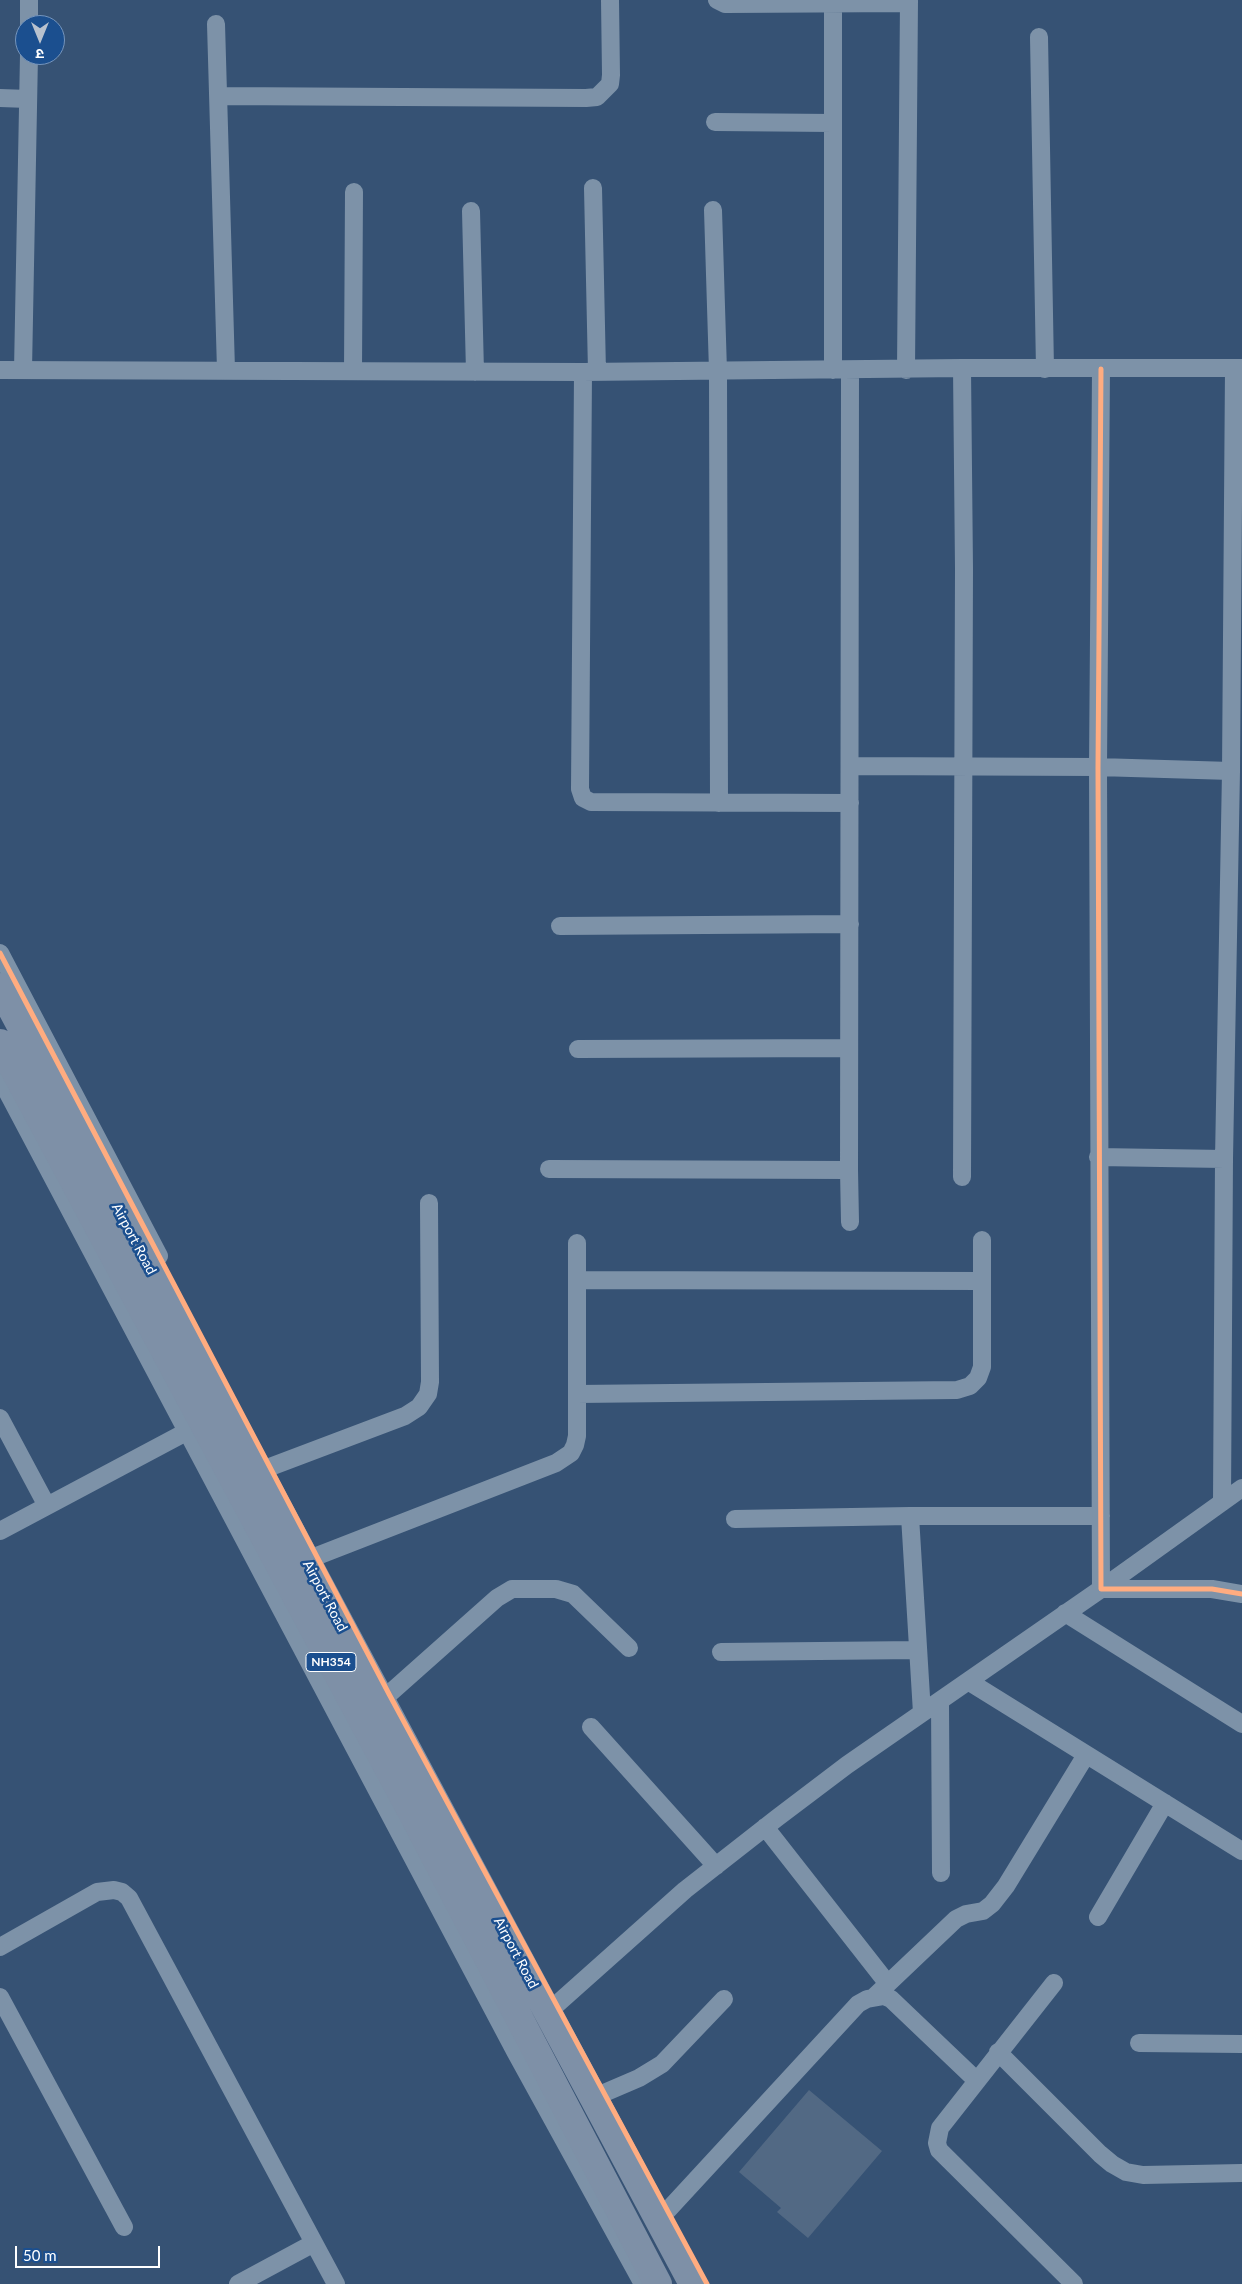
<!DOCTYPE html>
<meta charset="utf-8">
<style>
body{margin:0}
#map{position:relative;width:1242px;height:2284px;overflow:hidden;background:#365274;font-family:Lato,"Noto Sans Devanagari",sans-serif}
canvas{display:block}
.north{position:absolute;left:15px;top:15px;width:50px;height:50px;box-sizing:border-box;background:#1b4f8f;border:1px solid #7695bc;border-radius:50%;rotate:180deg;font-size:14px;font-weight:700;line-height:20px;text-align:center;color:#fff}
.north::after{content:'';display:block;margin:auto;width:18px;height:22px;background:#b9c2ce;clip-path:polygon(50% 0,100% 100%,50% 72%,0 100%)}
.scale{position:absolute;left:15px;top:2246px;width:145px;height:22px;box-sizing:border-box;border:2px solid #fff;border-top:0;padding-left:6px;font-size:15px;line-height:18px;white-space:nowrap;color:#fff;-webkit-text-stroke:4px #1b4f8f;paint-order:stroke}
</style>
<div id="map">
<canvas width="1242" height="2284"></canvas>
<div class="north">उ</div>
<div class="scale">50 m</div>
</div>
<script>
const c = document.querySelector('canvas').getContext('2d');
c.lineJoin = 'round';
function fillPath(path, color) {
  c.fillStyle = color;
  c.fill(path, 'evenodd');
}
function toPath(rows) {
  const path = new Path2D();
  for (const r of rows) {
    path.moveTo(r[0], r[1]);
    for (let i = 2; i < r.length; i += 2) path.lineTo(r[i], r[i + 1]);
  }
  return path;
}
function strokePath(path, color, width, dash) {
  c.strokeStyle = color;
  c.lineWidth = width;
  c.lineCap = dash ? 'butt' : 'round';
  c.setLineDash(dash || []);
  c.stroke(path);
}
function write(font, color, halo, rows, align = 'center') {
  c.font = font + ' Lato,sans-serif';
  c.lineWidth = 5;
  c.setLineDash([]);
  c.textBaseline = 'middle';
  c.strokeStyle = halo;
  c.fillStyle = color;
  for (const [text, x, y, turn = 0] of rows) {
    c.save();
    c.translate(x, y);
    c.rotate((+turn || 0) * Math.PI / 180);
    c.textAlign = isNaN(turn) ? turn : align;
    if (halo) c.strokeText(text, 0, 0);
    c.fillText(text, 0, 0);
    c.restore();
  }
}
fillPath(toPath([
 [809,2090,882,2151,808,2238,777,2212,781,2208,739,2172]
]), '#526984');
strokePath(toPath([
 [717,0,725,4,909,3],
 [833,3,833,370],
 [216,24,226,370],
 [29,25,29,0],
 [1039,37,1045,369],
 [219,96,586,98,597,97,610,84,611,75,610,0],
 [0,98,28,99],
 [715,122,833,123],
 [593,188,597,372],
 [713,210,718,371,719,803],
 [471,211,475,372],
 [962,368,964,569,962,1177],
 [1101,369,1098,767,1101,1589,1212,1589,1242,1594],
 [0,370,583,372,962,368,1242,368],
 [23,370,29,55],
 [906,370,909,0],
 [353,371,354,192],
 [583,372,580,789,583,798,591,802,850,803],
 [850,766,1098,767,1231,771],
 [560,926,850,924],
 [0,953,159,1256],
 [578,1049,849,1048],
 [0,1078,516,2053,643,2284],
 [1098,1157,1224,1159],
 [549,1169,849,1170,850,370],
 [849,1170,850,1222],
 [577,1280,982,1281],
 [577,1394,957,1390,970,1386,978,1378,982,1367,982,1240],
 [0,1418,47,1506],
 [270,1467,405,1416,419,1407,428,1394,430,1382,429,1203],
 [1222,1502,1224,1159,1231,771,1234,368],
 [910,1516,1101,1516],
 [735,1519,910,1516,922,1713],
 [0,1531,188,1431],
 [317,1556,556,1463,571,1453,575,1445,577,1436,577,1243],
 [1065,1613,1242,1724],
 [721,1652,918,1650],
 [968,1681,1242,1851],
 [389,1694,497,1598,512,1589,556,1589,573,1594,629,1648],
 [940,1701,941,1873],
 [591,1727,716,1866],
 [765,1827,888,1984],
 [1098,1917,1165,1803],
 [0,1947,97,1892,114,1890,122,1892,129,1898,336,2284],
 [1054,1983,940,2128,937,2143,939,2150,1074,2284],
 [875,1996,956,1919,966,1914,983,1911,992,1904,1006,1886,1086,1755],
 [0,1997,124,2227],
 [556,2005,685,1890,777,1818,847,1765,1101,1589,1242,1488],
 [1139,2043,1242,2044],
 [998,2052,1100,2154,1112,2164,1126,2172,1143,2175,1242,2173],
 [604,2093,639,2078,662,2064,724,1999],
 [668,2210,858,2004,867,1999,884,1996,891,1999,976,2080],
 [238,2284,314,2243]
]), '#7d92a8', 18);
strokePath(toPath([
 [0,987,693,2284],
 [0,1043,411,1811,658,2284]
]), '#7e90a7', 28);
strokePath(toPath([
 [1101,369,1098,767,1101,1589,1212,1589,1242,1594],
 [0,953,389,1694,707,2284]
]), '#ffac80', 5);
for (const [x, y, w] of [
 [331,1662,50]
]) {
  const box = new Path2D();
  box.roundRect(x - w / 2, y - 9.5, w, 19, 4);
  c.fillStyle = '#1b4f8f';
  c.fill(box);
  strokePath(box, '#fff', 1);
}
write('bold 12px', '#fff', null, [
 ["NH354",331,1662]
]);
write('14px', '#fff', '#1b4f8f', [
 ["Airport Road",134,1239,62],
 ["Airport Road",325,1596,62],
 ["Airport Road",516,1953,62]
]);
</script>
